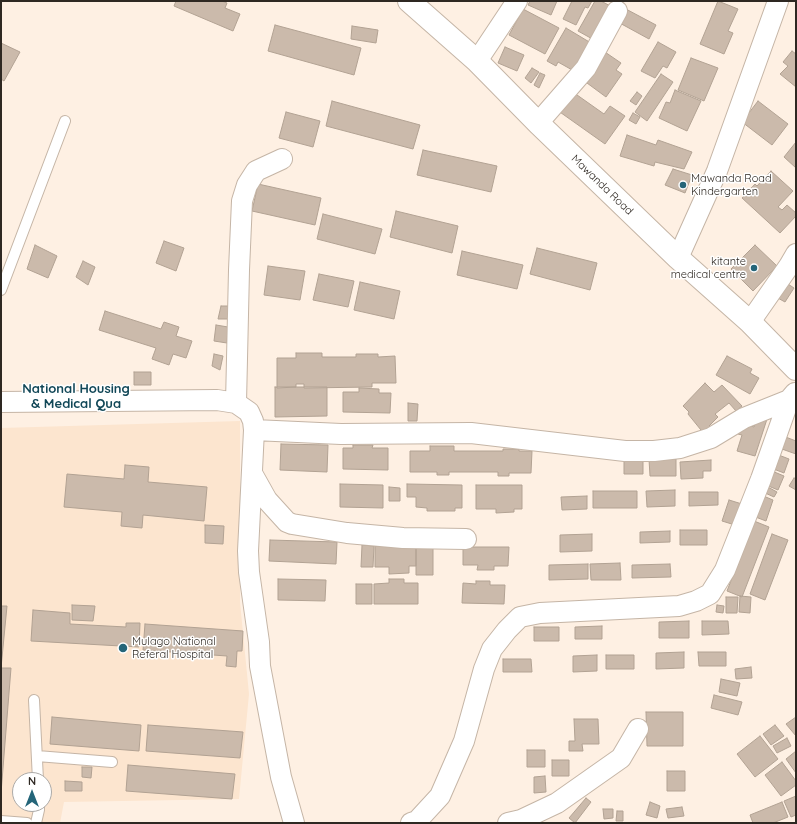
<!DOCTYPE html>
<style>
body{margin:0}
#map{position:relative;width:797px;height:824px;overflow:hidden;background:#fef0e3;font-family:Quicksand,sans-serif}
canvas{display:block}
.frame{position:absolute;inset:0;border:2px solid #2e2822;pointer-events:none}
.north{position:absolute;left:12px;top:772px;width:40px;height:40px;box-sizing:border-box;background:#fff;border:1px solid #aba9a7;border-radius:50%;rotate:0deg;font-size:11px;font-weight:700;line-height:16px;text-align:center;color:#2e2822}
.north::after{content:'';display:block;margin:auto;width:14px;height:18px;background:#246579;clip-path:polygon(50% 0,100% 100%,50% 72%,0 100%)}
</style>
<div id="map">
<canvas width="797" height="824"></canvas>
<div class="frame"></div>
<div class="north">N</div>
</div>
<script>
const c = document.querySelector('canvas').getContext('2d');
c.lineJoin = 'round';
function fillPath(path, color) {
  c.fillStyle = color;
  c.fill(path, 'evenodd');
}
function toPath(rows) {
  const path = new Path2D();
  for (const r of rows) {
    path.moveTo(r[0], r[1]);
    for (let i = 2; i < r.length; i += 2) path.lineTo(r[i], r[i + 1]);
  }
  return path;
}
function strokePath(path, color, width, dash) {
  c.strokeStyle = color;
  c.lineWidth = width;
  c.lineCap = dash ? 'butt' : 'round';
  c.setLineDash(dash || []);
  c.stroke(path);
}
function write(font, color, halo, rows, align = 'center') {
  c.font = font + ' Quicksand,sans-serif';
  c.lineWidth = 3;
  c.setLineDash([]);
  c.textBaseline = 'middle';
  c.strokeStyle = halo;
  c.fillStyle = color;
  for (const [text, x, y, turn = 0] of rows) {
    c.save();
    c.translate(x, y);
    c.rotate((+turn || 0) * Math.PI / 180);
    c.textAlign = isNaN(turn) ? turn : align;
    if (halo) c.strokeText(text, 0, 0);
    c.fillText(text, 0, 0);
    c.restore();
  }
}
fillPath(toPath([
 [240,421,240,602,249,694,239,799,64,802,60,823,1,823,1,428],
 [20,780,44,780,44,804,20,804]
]), '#fce5cf');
const building = toPath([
 [176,1,222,1,227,3,225,8,240,14,233,31,174,6,176,1],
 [530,1,557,1,551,15,528,5,530,1],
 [572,1,592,1,588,8,585,7,576,25,563,19,572,1],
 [595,1,601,1,614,8,596,41,578,31,595,1],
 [718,1,738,9,728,31,733,33,724,54,700,44,718,1],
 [624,8,656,25,649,39,616,21,624,8],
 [523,9,559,28,545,54,509,35,523,9],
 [275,25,361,48,354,75,268,51,275,25],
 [352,26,378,30,376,43,351,39,352,26],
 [566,28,591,43,574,71,558,62,556,66,547,61,566,28],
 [658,42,676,52,667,68,663,66,655,78,641,71,658,42],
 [1,43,20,52,4,81,1,79,1,43],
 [505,47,524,55,517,71,498,63,505,47],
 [602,50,621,63,616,70,622,74,606,97,587,83,597,69,591,65,602,50],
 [792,51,796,54,796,87,780,74,788,66,783,62,792,51],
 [691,58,718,68,704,101,678,90,691,58],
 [532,68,539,72,531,83,525,78,532,68],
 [540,73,545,75,539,88,534,85,540,73],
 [661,74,673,82,647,121,635,112,661,74],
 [570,90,604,114,610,106,625,116,605,144,557,110,570,90],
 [675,90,701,101,687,131,659,118,666,102,670,103,675,90],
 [637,92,642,96,636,105,630,101,637,92],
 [332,101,420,125,413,149,326,126,332,101],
 [758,101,788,124,772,145,742,122,758,101],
 [286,112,320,121,313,147,279,138,286,112],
 [633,113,640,117,636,124,629,120,633,113],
 [627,135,656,145,658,140,692,152,684,169,655,162,654,166,620,156,627,135],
 [796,142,796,168,784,157,796,142],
 [423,150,497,166,491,192,417,175,423,150],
 [673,169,692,175,685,193,665,185,673,169],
 [771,171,793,191,778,207,782,210,787,205,796,213,796,216,780,233,742,198,755,184,757,186,771,171],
 [258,184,321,198,315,225,252,211,258,184],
 [396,211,458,226,452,253,390,237,396,211],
 [323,214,382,229,375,254,317,239,323,214],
 [164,241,184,248,176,271,156,263,164,241],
 [35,245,57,256,48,278,27,269,35,245],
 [755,245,777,266,753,291,731,269,755,245],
 [537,248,597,263,590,290,530,274,537,248],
 [462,251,523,265,517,289,457,275,462,251],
 [83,261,95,267,88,285,76,277,83,261],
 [268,266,305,271,300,300,264,295,268,266],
 [319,274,354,281,348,307,313,300,319,274],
 [360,282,400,291,394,319,354,310,360,282],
 [785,282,794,288,785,302,776,297,785,282],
 [221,306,230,306,228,319,218,319,221,306],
 [105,311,161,329,164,322,179,327,176,336,192,341,186,358,173,354,169,365,152,359,156,348,99,330,105,311],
 [216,325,228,327,227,343,214,341,216,325],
 [296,353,322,353,322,357,356,357,356,354,378,354,378,357,395,356,396,383,372,383,372,387,304,388,304,384,296,384,296,387,277,388,277,358,296,358,296,353],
 [214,354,223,356,220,370,212,366,214,354],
 [727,356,752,369,750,373,759,378,750,394,716,375,727,356],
 [134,372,151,372,151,385,134,385,134,372],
 [705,383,714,392,722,385,742,406,736,411,729,403,715,414,718,417,709,426,712,428,705,435,688,414,689,412,683,406,705,383],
 [275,387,327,387,327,416,275,417,275,387],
 [359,388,379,389,379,393,391,393,390,413,343,412,343,392,359,392,359,388],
 [408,403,418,404,417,421,408,421,408,403],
 [758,414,768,416,755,456,737,451,742,435,738,434,742,423,754,427,758,414],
 [783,436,796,441,796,454,779,448,783,436],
 [281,444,328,445,327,472,280,470,281,444],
 [353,445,373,445,372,448,388,448,388,470,343,469,343,448,353,448,353,445],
 [430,446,454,446,454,451,503,451,503,449,519,449,519,451,532,451,531,473,509,473,509,476,498,476,498,472,449,472,449,475,437,475,437,472,410,472,410,451,430,451,430,446],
 [776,454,789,459,784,473,771,468,776,454],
 [624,459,643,459,643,474,624,474,624,459],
 [649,459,676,459,676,476,650,476,649,459],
 [711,460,711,471,703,471,703,478,681,479,680,462,711,460],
 [125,465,149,467,148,482,207,487,204,521,143,515,142,528,121,526,122,512,64,507,67,474,124,479,125,465],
 [772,471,784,476,778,490,766,485,772,471],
 [794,478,796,479,796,490,789,486,794,478],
 [340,484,383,485,383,508,340,507,340,484],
 [407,484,462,485,462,508,455,508,455,511,427,511,427,508,416,507,416,497,407,497,407,484],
 [476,485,522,485,522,509,514,509,514,512,496,513,496,509,476,509,476,485],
 [766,486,777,492,774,497,763,492,766,486],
 [389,487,400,488,400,501,389,501,389,487],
 [675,490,675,506,647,507,646,491,675,490],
 [593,491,637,491,637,508,593,508,593,491],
 [689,492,718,492,718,505,689,506,689,492],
 [761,495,773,500,766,521,753,516,761,495],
 [587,496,587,509,562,510,561,497,587,496],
 [729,500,742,504,735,525,722,521,729,500],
 [754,521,769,527,742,597,727,591,754,521],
 [205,525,224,526,223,544,205,543,205,525],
 [680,530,707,530,707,545,680,545,680,530],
 [670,531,670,542,640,543,640,532,670,531],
 [592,534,592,551,560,552,560,535,592,534],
 [772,534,788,540,765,600,750,594,772,534],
 [270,540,337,542,336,564,269,561,270,540],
 [362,545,374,546,373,567,361,567,362,545],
 [416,545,416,566,409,566,409,573,389,574,389,567,375,567,375,546,416,545],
 [416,546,433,546,433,575,416,575,416,546],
 [463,547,509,547,508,566,494,566,494,570,477,570,478,565,463,565,463,547],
 [620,563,621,580,591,580,590,564,620,563],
 [588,564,588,579,549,580,549,565,588,564],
 [670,564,671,577,632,578,632,565,670,564],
 [278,579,326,580,325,601,278,600,278,579],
 [389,579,404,579,404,583,418,583,418,604,374,604,374,584,389,583,389,579],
 [476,581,490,581,490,585,505,585,504,604,462,603,463,583,476,584,476,581],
 [356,584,372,584,372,604,356,604,356,584],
 [740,596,751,597,750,613,739,612,740,596],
 [726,597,738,597,737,613,726,613,726,597],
 [72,605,95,606,93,621,72,620,72,605],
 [717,605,724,606,723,613,716,612,717,605],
 [1,606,7,606,1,668,11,668,1,793,1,606],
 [33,610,70,613,70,624,126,627,126,623,140,623,139,647,31,641,33,610],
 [689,621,689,638,659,638,659,622,689,621],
 [702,621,728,621,729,634,702,635,702,621],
 [145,624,243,631,242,651,237,651,236,667,226,666,227,656,143,650,145,624],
 [602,626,602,639,575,639,575,627,602,626],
 [534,627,559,627,559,641,534,641,534,627],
 [684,652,684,668,656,669,656,653,684,652],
 [698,652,726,652,726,666,699,666,698,652],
 [597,655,597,671,573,672,573,656,597,655],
 [606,655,634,655,634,669,606,669,606,655],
 [503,659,531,659,532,672,503,672,503,659],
 [751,667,752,678,736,679,735,669,751,667],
 [721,679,740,683,737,696,719,692,721,679],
 [714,695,742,702,738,715,711,708,714,695],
 [646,712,683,712,683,746,647,746,646,712],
 [52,717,141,725,139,751,50,744,52,717],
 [796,717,796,736,786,724,796,717],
 [574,719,598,719,599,744,582,744,583,751,569,751,569,741,575,741,574,719],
 [148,725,243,732,240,758,146,751,148,725],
 [775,725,784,736,771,745,763,734,775,725],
 [760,736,778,759,755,777,737,754,760,736],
 [787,738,791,746,777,753,773,746,787,738],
 [527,750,545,750,545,767,527,767,527,750],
 [796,751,796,773,786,759,796,751],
 [552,760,569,760,569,776,552,776,552,760],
 [782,762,796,781,796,785,781,796,765,775,782,762],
 [128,765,235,774,232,799,126,791,128,765],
 [82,767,92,767,91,778,82,777,82,767],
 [667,771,685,771,685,791,667,791,667,771],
 [545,776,546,792,534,793,534,777,545,776],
 [65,781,82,782,82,791,65,791,65,781],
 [796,796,796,815,791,817,784,801,796,796],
 [586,798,591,802,575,823,569,818,586,798],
 [650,802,660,806,657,818,646,815,650,802],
 [782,802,788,817,773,823,753,823,750,815,782,802],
 [682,807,684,816,668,818,666,809,682,807],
 [603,809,613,809,613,818,604,819,603,809],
 [617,811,623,811,623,821,616,821,617,811]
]);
fillPath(building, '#cbbaab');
strokePath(building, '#b2a293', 1);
const lane = toPath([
 [1,290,65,121],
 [34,700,38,780],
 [37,756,112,762],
 [1,821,27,823],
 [36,823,39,810,39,804]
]);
const street = toPath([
 [477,61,517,1],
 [538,123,586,68,617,11],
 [678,258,717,171,778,1],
 [750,322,789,266,796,254],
 [1,402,217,400,236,403,249,412,253,421,254,430,248,551,249,572,259,642,260,666,281,777,294,823],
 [236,403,239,270,242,201,247,185,256,171,282,159],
 [254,430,341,434,471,433,625,451,654,451,680,448,711,438,744,418,789,400,795,393],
 [253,475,267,500,287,522,292,524,347,533,403,538,466,539],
 [411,823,417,821,440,796,464,741,484,669,492,649,507,630,520,617,540,613,679,606,696,601,710,594,725,570,761,479,789,400],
 [508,823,521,820,557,803,621,758,638,729]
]);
const secondary = toPath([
 [409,1,477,61,538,123,678,258,750,322,796,369]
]);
strokePath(lane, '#c5b5a6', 12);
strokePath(street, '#c5b5a6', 22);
strokePath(secondary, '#c5b5a6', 24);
strokePath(lane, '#fff', 10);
strokePath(street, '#fff', 20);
strokePath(secondary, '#fff', 22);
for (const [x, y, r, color] of [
 [683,185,4,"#246579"],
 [754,268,4,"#246579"],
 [123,648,5,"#246579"]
]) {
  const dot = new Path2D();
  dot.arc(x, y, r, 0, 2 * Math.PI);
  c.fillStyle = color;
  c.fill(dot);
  strokePath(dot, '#fff', 1.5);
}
write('11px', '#2e2822', '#fff', [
 ["Mawanda Road",691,179],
 ["Kindergarten",691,192],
 ["kitante",746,262,"right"],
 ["medical centre",746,275,"right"],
 ["Mulago National",132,642],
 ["Referal Hospital",132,655]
], 'left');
write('11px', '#2e2822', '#fff', [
 ["Mawanda Road",602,185,44]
]);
write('bold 13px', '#114757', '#fff', [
 ["National Housing",76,389],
 ["& Medical Qua",76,404]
]);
</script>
